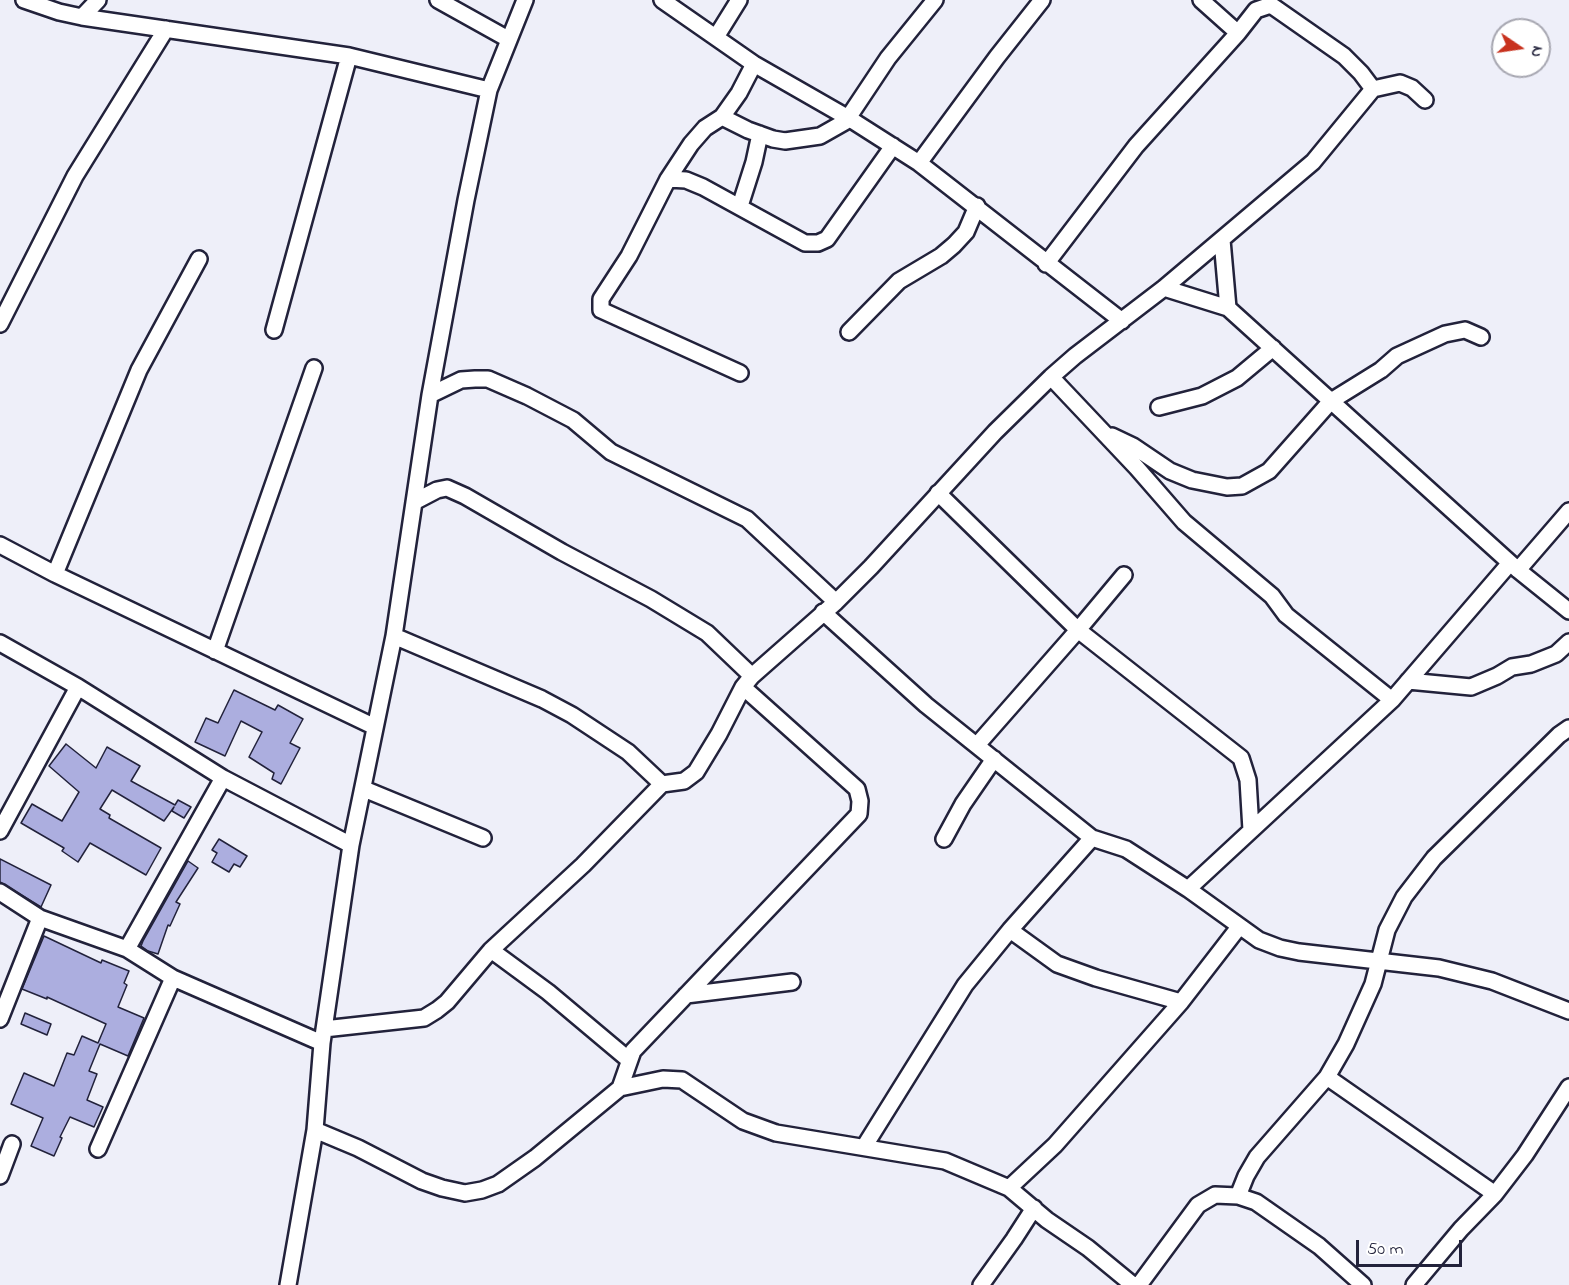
<!DOCTYPE html>
<style>
body{margin:0}
#map{position:relative;width:1569px;height:1285px;overflow:hidden;background:#eeeff9;font-family:"Indie Flower",sans-serif}
canvas{display:block}
.north{position:absolute;left:1491px;top:18px;width:60px;height:60px;box-sizing:border-box;background:#fff;border:2px solid #a7a7b1;border-radius:50%;rotate:103deg;font-size:16px;font-weight:700;line-height:24px;text-align:center;color:#22223b}
.north::after{content:'';display:block;margin:auto;width:21px;height:27px;background:#c8321e;clip-path:polygon(50% 0,100% 100%,50% 72%,0 100%)}
.scale{position:absolute;left:1356px;top:1240px;width:106px;height:27px;box-sizing:border-box;border:3px solid #22223b;border-top:0;padding-left:8px;font-size:18px;line-height:21px;white-space:nowrap;color:#22223b;-webkit-text-stroke:4px #fff;paint-order:stroke}
</style>
<div id="map">
<canvas width="1569" height="1285"></canvas>
<div class="north">N</div>
<div class="scale">50 m</div>
</div>
<script>
const c = document.querySelector('canvas').getContext('2d');
c.lineJoin = 'round';
function fillPath(path, color) {
  c.fillStyle = color;
  c.fill(path, 'evenodd');
}
function toPath(rows) {
  const path = new Path2D();
  for (const r of rows) {
    path.moveTo(r[0], r[1]);
    for (let i = 2; i < r.length; i += 2) path.lineTo(r[i], r[i + 1]);
  }
  return path;
}
function strokePath(path, color, width, dash) {
  c.strokeStyle = color;
  c.lineWidth = width;
  c.lineCap = dash ? 'butt' : 'round';
  c.setLineDash(dash || []);
  c.stroke(path);
}
const building = toPath([
 [234,690,275,710,278,705,303,719,290,743,300,748,281,784,272,779,274,773,249,757,262,732,241,721,225,756,195,742,206,718,218,723,234,690],
 [66,744,96,768,107,747,140,766,131,781,175,805,178,800,191,807,184,818,172,811,174,807,164,821,112,790,100,809,110,815,109,818,161,848,146,875,90,843,78,862,62,851,64,848,21,823,32,804,62,821,79,792,49,766,66,744],
 [219,839,247,856,240,867,234,864,229,872,212,862,217,853,212,850,219,839],
 [0,859,51,885,41,907,0,882,0,859],
 [188,861,198,868,176,902,180,904,170,926,168,925,158,954,148,951,141,946,143,941,188,861],
 [44,936,101,963,102,960,129,971,124,983,127,985,118,1007,144,1018,128,1056,100,1044,89,1071,97,1074,87,1100,103,1107,94,1127,70,1117,60,1137,62,1138,54,1156,31,1146,43,1118,11,1104,24,1073,54,1086,67,1053,74,1055,82,1036,98,1043,106,1024,47,997,47,999,22,989,44,936],
 [25,1013,51,1024,47,1035,21,1024,25,1013]
]);
fillPath(building, '#acaedf');
strokePath(building, '#22223b', 1.5);
const minor = toPath([
 [24,0,59,12,82,17,349,56,489,90],
 [438,0,508,39],
 [662,0,754,64,850,119,919,163,1122,321],
 [82,17,98,0],
 [1238,33,1256,10,1271,5,1344,56,1361,73,1373,89],
 [716,37,739,0],
 [722,117,748,130,773,139,785,141,820,136,850,119],
 [848,118,888,58,935,0],
 [919,163,997,57,1042,0],
 [668,179,686,180,703,187,805,243,818,243,827,239,893,146],
 [740,206,754,162,760,134],
 [1222,240,1228,308],
 [1046,264,1136,146,1238,33,1201,0],
 [1164,288,1228,308,1518,570,1569,611],
 [0,324,75,176,166,29],
 [274,330,349,56],
 [849,332,899,281,941,256,954,245,966,232,977,206],
 [740,373,601,310,601,299,629,256,668,179,691,144,705,128,722,117,739,93,754,64],
 [1051,377,1137,468,1184,522,1272,596,1286,615,1392,700],
 [430,395,461,380,475,379,488,379,527,396,573,420,611,452,747,519,836,602],
 [1159,407,1202,396,1237,378,1273,348],
 [1112,436,1133,446,1170,471,1192,480,1227,487,1242,486,1269,471,1331,401,1381,370,1397,356,1445,334,1465,330,1481,337],
 [938,493,1078,630,1241,758,1248,780,1251,830],
 [414,502,437,490,447,488,465,496,562,552,651,599,707,633,752,676],
 [0,545,55,574,375,727],
 [1518,570,1569,511],
 [55,574,139,370,199,259],
 [823,612,926,705,1092,838,1126,849,1188,889,1259,940,1280,948,1299,952,1439,968,1492,981,1569,1011],
 [394,636,542,699,572,715,628,752,662,784],
 [0,643,78,687,223,778,351,845],
 [215,651,314,368],
 [1408,681,1471,687,1497,676,1512,667,1531,664,1556,654,1569,642],
 [977,745,1078,630,1124,575],
 [364,789,483,838],
 [0,831,78,687],
 [944,839,963,804,994,759],
 [1188,889,1392,700,1510,563],
 [0,892,40,918,127,949,173,978,322,1043],
 [1010,930,1057,964,1096,978,1181,1002],
 [127,949,223,778],
 [491,950,548,992,629,1060],
 [686,995,792,982],
 [0,1019,40,918],
 [324,1029,424,1018,437,1010,447,1002,491,950,583,865,662,784,684,781,696,772,719,734,743,687,752,676,836,602,871,567,995,432,1051,377,1075,356,1164,288,1313,162,1373,89,1400,83,1412,88,1425,100],
 [1327,1077,1495,1194],
 [620,1088,633,1051,859,814,860,801,857,789,743,687],
 [315,1130,358,1148,422,1181,442,1188,465,1193,482,1190,498,1184,535,1158,620,1088,663,1079,682,1080,743,1121,776,1133,945,1161,1009,1188,1047,1220,1088,1248,1133,1285],
 [864,1147,965,985,1010,930,1092,838],
 [98,1149,173,978],
 [0,1176,12,1144],
 [1009,1188,1055,1145,1181,1002,1239,927],
 [1238,1196,1246,1176,1257,1157,1327,1077,1346,1044,1373,984,1387,930,1404,897,1434,858,1559,735,1569,728],
 [288,1285,315,1130,322,1043,351,845,394,636,430,395,466,200,489,90,525,0],
 [981,1285,1014,1239,1034,1208],
 [1139,1285,1198,1205,1215,1195,1238,1196,1256,1202,1319,1246,1363,1285],
 [1414,1285,1461,1229,1495,1194,1525,1155,1569,1087]
]);
strokePath(minor, '#22223b', 20);
strokePath(minor, '#fff', 15);
</script>
